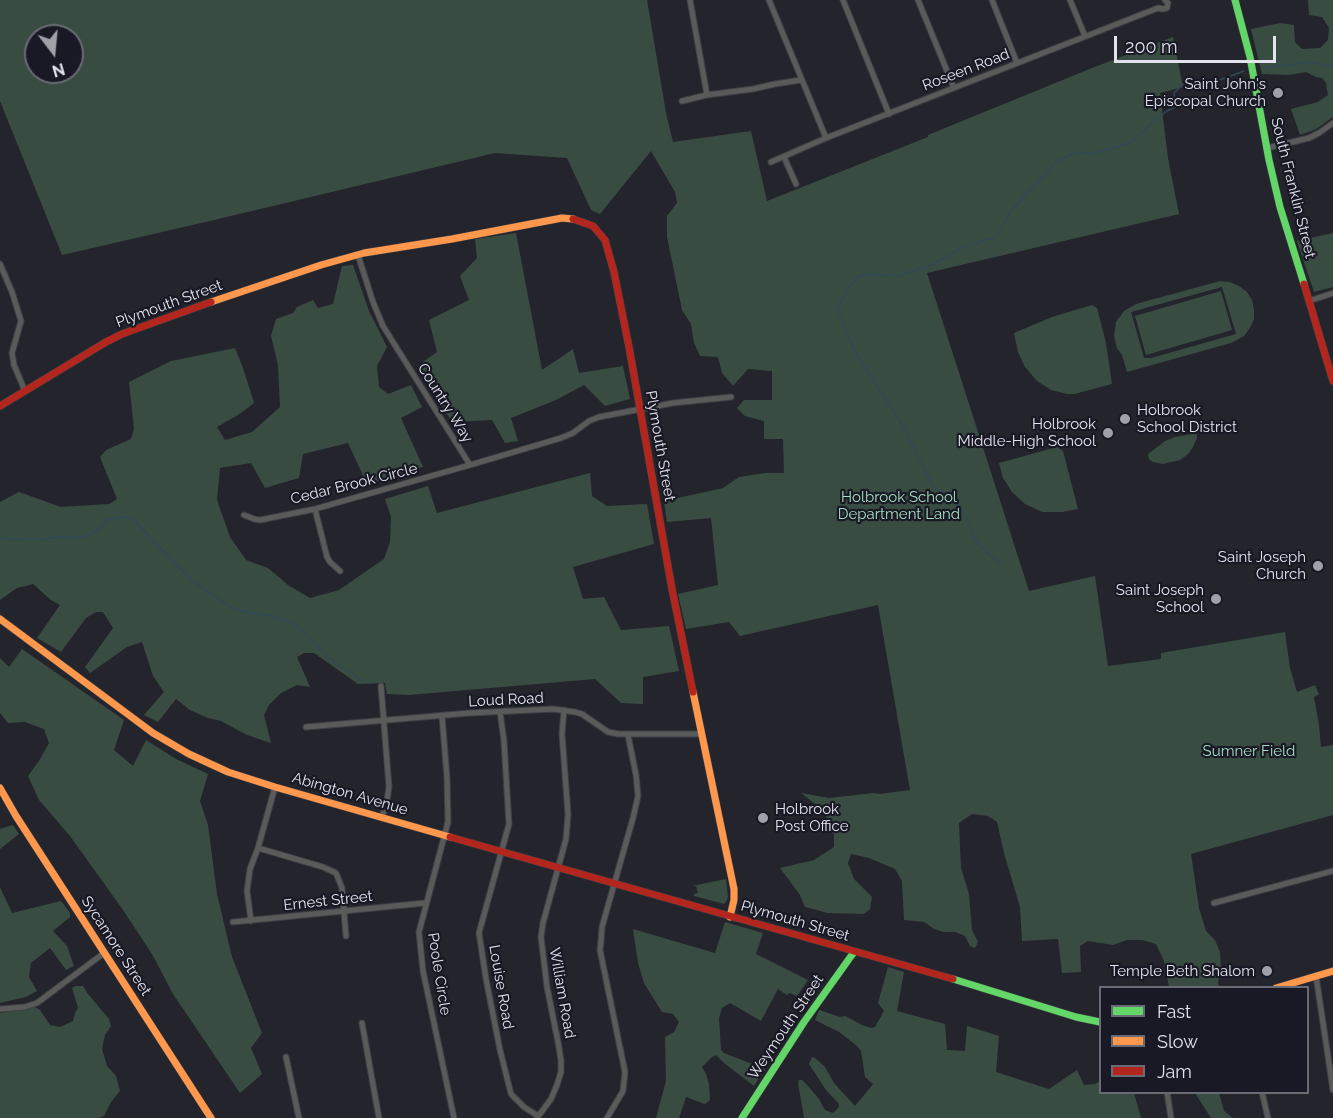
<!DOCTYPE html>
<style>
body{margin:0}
#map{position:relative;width:1333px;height:1118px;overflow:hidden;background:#24252c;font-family:Raleway,sans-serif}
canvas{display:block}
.legend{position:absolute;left:1099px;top:986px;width:210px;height:108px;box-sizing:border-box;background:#181925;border:2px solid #696a75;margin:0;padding:8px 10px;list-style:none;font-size:18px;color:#e2e3ec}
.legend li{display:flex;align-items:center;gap:12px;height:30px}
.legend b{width:30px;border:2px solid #696a75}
.north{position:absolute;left:24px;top:24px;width:60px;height:60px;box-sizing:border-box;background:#181925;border:2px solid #696a75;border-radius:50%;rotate:164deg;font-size:16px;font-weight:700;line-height:24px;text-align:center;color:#e2e3ec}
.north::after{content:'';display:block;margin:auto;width:21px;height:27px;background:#a0a0a9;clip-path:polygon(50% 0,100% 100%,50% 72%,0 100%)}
.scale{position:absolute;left:1114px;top:36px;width:162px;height:27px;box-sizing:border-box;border:3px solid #e2e3ec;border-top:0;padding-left:8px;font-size:18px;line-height:21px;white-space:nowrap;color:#e2e3ec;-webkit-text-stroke:4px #181925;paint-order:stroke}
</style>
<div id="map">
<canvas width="1333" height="1118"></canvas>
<ul class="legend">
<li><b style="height:8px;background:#63d668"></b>Fast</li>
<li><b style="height:8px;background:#ff974d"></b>Slow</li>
<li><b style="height:8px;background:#b3261e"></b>Jam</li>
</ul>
<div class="north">N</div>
<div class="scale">200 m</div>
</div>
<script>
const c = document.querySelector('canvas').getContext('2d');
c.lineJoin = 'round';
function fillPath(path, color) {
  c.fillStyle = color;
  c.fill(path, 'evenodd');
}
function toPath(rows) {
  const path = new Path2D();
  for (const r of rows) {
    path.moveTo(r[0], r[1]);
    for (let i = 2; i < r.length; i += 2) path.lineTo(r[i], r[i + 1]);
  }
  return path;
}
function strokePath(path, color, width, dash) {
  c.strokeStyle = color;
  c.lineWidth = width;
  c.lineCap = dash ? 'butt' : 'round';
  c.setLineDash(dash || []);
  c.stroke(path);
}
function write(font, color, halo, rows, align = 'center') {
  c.font = font + ' Raleway,sans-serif';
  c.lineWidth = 4.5;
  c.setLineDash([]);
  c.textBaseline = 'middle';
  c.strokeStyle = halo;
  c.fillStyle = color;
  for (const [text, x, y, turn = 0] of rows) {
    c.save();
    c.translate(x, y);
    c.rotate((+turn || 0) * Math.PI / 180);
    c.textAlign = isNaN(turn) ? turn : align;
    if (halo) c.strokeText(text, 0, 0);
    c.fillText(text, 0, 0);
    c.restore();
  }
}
fillPath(toPath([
 [0,0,647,0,666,113,673,142,751,131,767,201,928,137,928,135,1092,68,1173,37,1183,87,1160,93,1168,158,1179,214,927,273,1029,591,1095,576,1108,666,1161,659,1161,653,1285,632,1290,668,1297,692,1315,685,1319,694,1314,697,1319,725,1321,747,1333,745,1333,815,1191,854,1199,908,1206,931,1215,940,1220,952,1221,970,1218,982,1219,987,1169,987,1164,961,1156,944,1142,940,1127,940,1113,945,1088,941,1080,946,1081,972,1062,973,1058,939,1022,941,1020,907,1004,853,997,822,988,816,972,814,959,823,961,868,969,894,972,930,978,942,975,948,970,946,965,936,955,932,944,932,934,929,924,922,904,920,902,881,895,869,869,858,851,854,848,863,854,879,872,897,870,909,864,914,828,913,805,907,800,895,780,868,814,860,834,847,834,835,828,826,825,812,801,793,829,798,874,793,879,794,910,790,878,605,740,636,729,622,686,629,678,594,718,585,711,518,667,522,664,501,723,488,739,477,765,473,784,473,783,439,764,439,764,421,745,416,737,408,744,400,772,400,772,371,748,369,733,386,722,373,718,357,700,356,694,343,691,324,682,310,667,237,667,216,677,203,675,192,651,151,600,214,591,210,567,158,495,153,210,221,62,255,0,101],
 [36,36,72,36,72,72,36,72],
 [1308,0,1333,0,1333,117,1316,129,1300,135,1291,109,1318,102,1328,95,1326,83,1322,78,1316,77,1306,72,1289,75,1262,74,1251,29,1280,23,1294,25,1295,42,1302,49,1320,48,1328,40,1329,28,1322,17,1309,15],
 [516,233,542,370,573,349,579,373,623,366,630,399,605,406,584,385,556,400,511,418,518,441,505,443,492,420,452,422,417,366,437,352,429,320,469,300,460,276,477,258,475,239],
 [1333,233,1333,287,1314,292,1297,241],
 [353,265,369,311,387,347,377,366,379,387,388,394,411,385,422,407,401,418,423,467,367,484,348,443,303,454,299,478,265,488,251,463,220,468,217,500,230,537,246,560,268,568,288,585,310,598,339,590,384,559,390,542,391,517,385,499,428,486,437,513,590,473,592,496,607,506,647,504,654,544,573,567,583,599,604,597,621,630,669,626,679,671,643,677,643,704,621,703,595,679,409,695,387,694,385,683,358,684,314,653,304,653,297,657,310,687,297,685,281,693,269,705,264,715,271,743,247,735,221,721,208,718,190,710,176,699,158,722,144,715,164,692,153,676,142,642,127,647,90,673,85,667,113,628,103,612,96,612,86,618,61,652,37,638,60,605,51,600,33,584,17,588,0,600,0,502,19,492,61,507,109,504,117,499,100,457,106,450,131,439,134,429,129,382,171,361,235,348,243,368,254,403,238,415,217,427,225,440,252,432,280,407,278,365,271,336,276,319,293,313,297,307,313,300,318,308,333,304,342,266],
 [1220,281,1230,282,1239,286,1247,292,1252,300,1254,310,1254,319,1250,328,1244,336,1231,343,1127,372,1122,355,1117,348,1114,336,1116,322,1124,311,1136,304],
 [1222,287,1236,334,1151,358,1144,358,1131,312],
 [1221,291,1232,330,1146,355,1135,316],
 [1092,305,1097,308,1106,343,1112,384,1074,394,1067,394,1051,390,1037,381,1025,367,1018,352,1014,333,1052,317],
 [1197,433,1197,438,1193,447,1188,454,1180,460,1163,464,1153,462,1149,459,1148,454,1165,441,1175,437],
 [1057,447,1063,451,1078,509,1062,512,1042,512,1025,504,1012,492,1003,478,999,463],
 [22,649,124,720,114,750,133,766,146,740,176,759,208,774,200,801,208,825,217,894,232,957,262,1033,251,1048,262,1074,240,1093,173,994,152,954,123,910,70,836,39,800,28,776,39,761,49,743,44,729,25,722,8,723,0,713,0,658,9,667],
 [13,825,19,834,0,849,0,829],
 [726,879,728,897,726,902,724,904,694,896,694,894,698,893,696,886,692,886],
 [0,887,12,913,61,901,70,913,70,917,53,931,67,946,74,966,66,970,50,948,31,963,29,977,37,991,26,997,0,1003],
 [725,922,763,933,756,954,808,980,797,996,789,993,787,995,778,989,761,1021,730,1003,722,1008,719,1018,721,1050,724,1053,765,1069,754,1086,724,1063,716,1055,712,1057,702,1067,706,1074,709,1084,710,1100,705,1104,686,1097,679,1118,656,1118,666,1081,665,1037,674,1032,679,1022,673,1014,662,1012,644,983,638,963,633,929,715,953],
 [888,967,904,972,897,1011,945,1024,947,1050,965,1051,967,1026,999,1036,996,1072,1049,1089,1077,1070,1084,1085,1095,1084,1100,1081,1100,1092,1134,1093,1141,1118,804,1118,798,1083,799,1080,802,1080,808,1086,819,1099,825,1110,833,1113,839,1107,839,1104,826,1090,809,1064,812,1057,815,1058,825,1067,834,1083,855,1106,873,1084,865,1077,861,1051,856,1045,839,1032,815,1020,819,1010,840,1017,845,1016,862,1025,871,1028,875,1027,884,1011,878,1003],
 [75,986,83,986,88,994,109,1019,111,1026,105,1035,102,1049,107,1066,116,1076,120,1091,111,1102,104,1116,99,1118,0,1118,0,1013,35,1007,40,1010,50,1025,60,1027,73,1021,75,1013,78,1008,72,988],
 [1195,1093,1219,1093,1224,1111,1233,1118,1211,1118]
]), '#394c42');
strokePath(toPath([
 [1265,68,1312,62,1330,67,1333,65],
 [0,538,32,540,63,537,75,538,89,535,99,529,107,520,123,517,132,518,192,581,234,609,271,616,288,621,297,626,328,657,364,682],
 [1000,563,979,546,956,499,933,487,906,431,854,350,837,309,847,291,857,278,866,274,897,276,932,265,961,248,996,237,1011,211,1056,162,1076,152,1093,154,1130,143,1154,121,1167,111,1175,107,1174,93,1183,84,1192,90,1212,88,1217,81,1244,71]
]), '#314856', 1.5);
const street = toPath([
 [690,0,707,95],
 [769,0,826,138],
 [843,0,889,114],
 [918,0,954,88],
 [992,0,1017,63],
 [1070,0,1085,36],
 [682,101,707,95,753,89,775,84,801,80],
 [1267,148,1309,138,1319,133,1333,123],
 [784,157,796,184],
 [771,162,826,138,1158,8,1162,9,1167,8,1168,3,1165,0],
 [358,255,373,302,383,326,470,465,561,438,573,433,589,421,599,417,673,403,731,397],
 [0,264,12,292,21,321,12,353,14,365,25,391],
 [1309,301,1333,293],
 [315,509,327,557,330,562,340,571],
 [244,515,254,519,260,520,315,509,470,465],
 [381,686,389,787,387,800,382,817],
 [500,712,504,741,509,824,479,933,486,979,500,1050,511,1094,524,1107,538,1116],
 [442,716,447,778,448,822,419,932,423,971,454,1118],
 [306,727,470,713,553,709,575,712,582,714,608,732,618,734,701,734],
 [258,848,323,867,336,873,342,888,346,936],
 [1214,903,1333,871],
 [251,921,247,891,250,869,258,848,275,787],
 [233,922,425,903],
 [1316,976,1333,1090],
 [0,1009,25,1007,37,1003,104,953],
 [362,1023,379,1118],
 [286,1057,299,1118],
 [1167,1092,1171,1118],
 [1262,1092,1268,1118],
 [537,1118,551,1099,557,1085,561,1072,561,1060,558,1042,547,987,541,937,543,923,566,839,567,827,568,814,562,734,564,710],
 [607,1118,623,1091,625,1072,600,950,601,941,602,927,633,818,638,796,636,775,628,735]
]);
const fast = toPath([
 [1235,0,1250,57,1269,160,1280,207,1304,284],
 [953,979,1076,1017,1100,1022],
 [742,1118,804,1022,854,952]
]);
const slow = toPath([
 [211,302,321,265,364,253,452,239,562,218,573,219],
 [0,619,153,733,189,754,228,772,275,787,450,837],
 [693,692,734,889,734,900,730,917],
 [0,788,16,816,211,1118],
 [1276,988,1333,971]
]);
const jam = toPath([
 [573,219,593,226,605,240,614,272,629,347,672,589,693,692],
 [1304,284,1333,381],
 [0,406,106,342,122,334,211,302],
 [450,837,953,979]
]);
strokePath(street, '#3f4046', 7);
strokePath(fast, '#3f4046', 8);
strokePath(slow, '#3f4046', 8);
strokePath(jam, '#3f4046', 8);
strokePath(street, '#5b5a5b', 5);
strokePath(fast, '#63d668', 7);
strokePath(slow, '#ff974d', 7);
strokePath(jam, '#b3261e', 7);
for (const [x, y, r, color] of [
 [1278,93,6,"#a0a0a9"],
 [1125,419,6,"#a0a0a9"],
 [1108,433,6,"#a0a0a9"],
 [1318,566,6,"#a0a0a9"],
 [1216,599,6,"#a0a0a9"],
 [763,818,6,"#a0a0a9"],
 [1267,971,6,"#a0a0a9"]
]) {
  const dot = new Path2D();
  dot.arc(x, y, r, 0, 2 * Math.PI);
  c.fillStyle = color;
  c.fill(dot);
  strokePath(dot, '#181925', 2);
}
write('15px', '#e2e3ec', '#181925', [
 ["Roseen Road",966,70,-21],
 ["South Franklin Street",1293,188,76],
 ["Plymouth Street",169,304,-20],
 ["Country Way",445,403,58],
 ["Plymouth Street",660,446,80],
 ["Cedar Brook Circle",354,484,-14],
 ["Loud Road",506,700,-3],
 ["Abington Avenue",350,794,16],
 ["Ernest Street",328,901,-6],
 ["Plymouth Street",795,921,16],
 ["Sycamore Street",116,946,57],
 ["Poole Circle",439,974,81],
 ["Louise Road",501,987,80],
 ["William Road",562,993,80],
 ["Weymouth Street",786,1027,-56]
]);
write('15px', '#e2e3ec', '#181925', [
 ["Saint John's",1266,84],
 ["Episcopal Church",1266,101],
 ["Holbrook",1137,410,"left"],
 ["School District",1137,427,"left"],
 ["Holbrook",1096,424],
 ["Middle-High School",1096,441],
 ["Saint Joseph",1306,557],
 ["Church",1306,574],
 ["Saint Joseph",1204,590],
 ["School",1204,607],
 ["Holbrook",775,809,"left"],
 ["Post Office",775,826,"left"],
 ["Temple Beth Shalom",1255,971]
], 'right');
write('15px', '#a7debf', '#181925', [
 ["Holbrook School",899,497],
 ["Department Land",899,514],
 ["Sumner Field",1249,751]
]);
</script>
